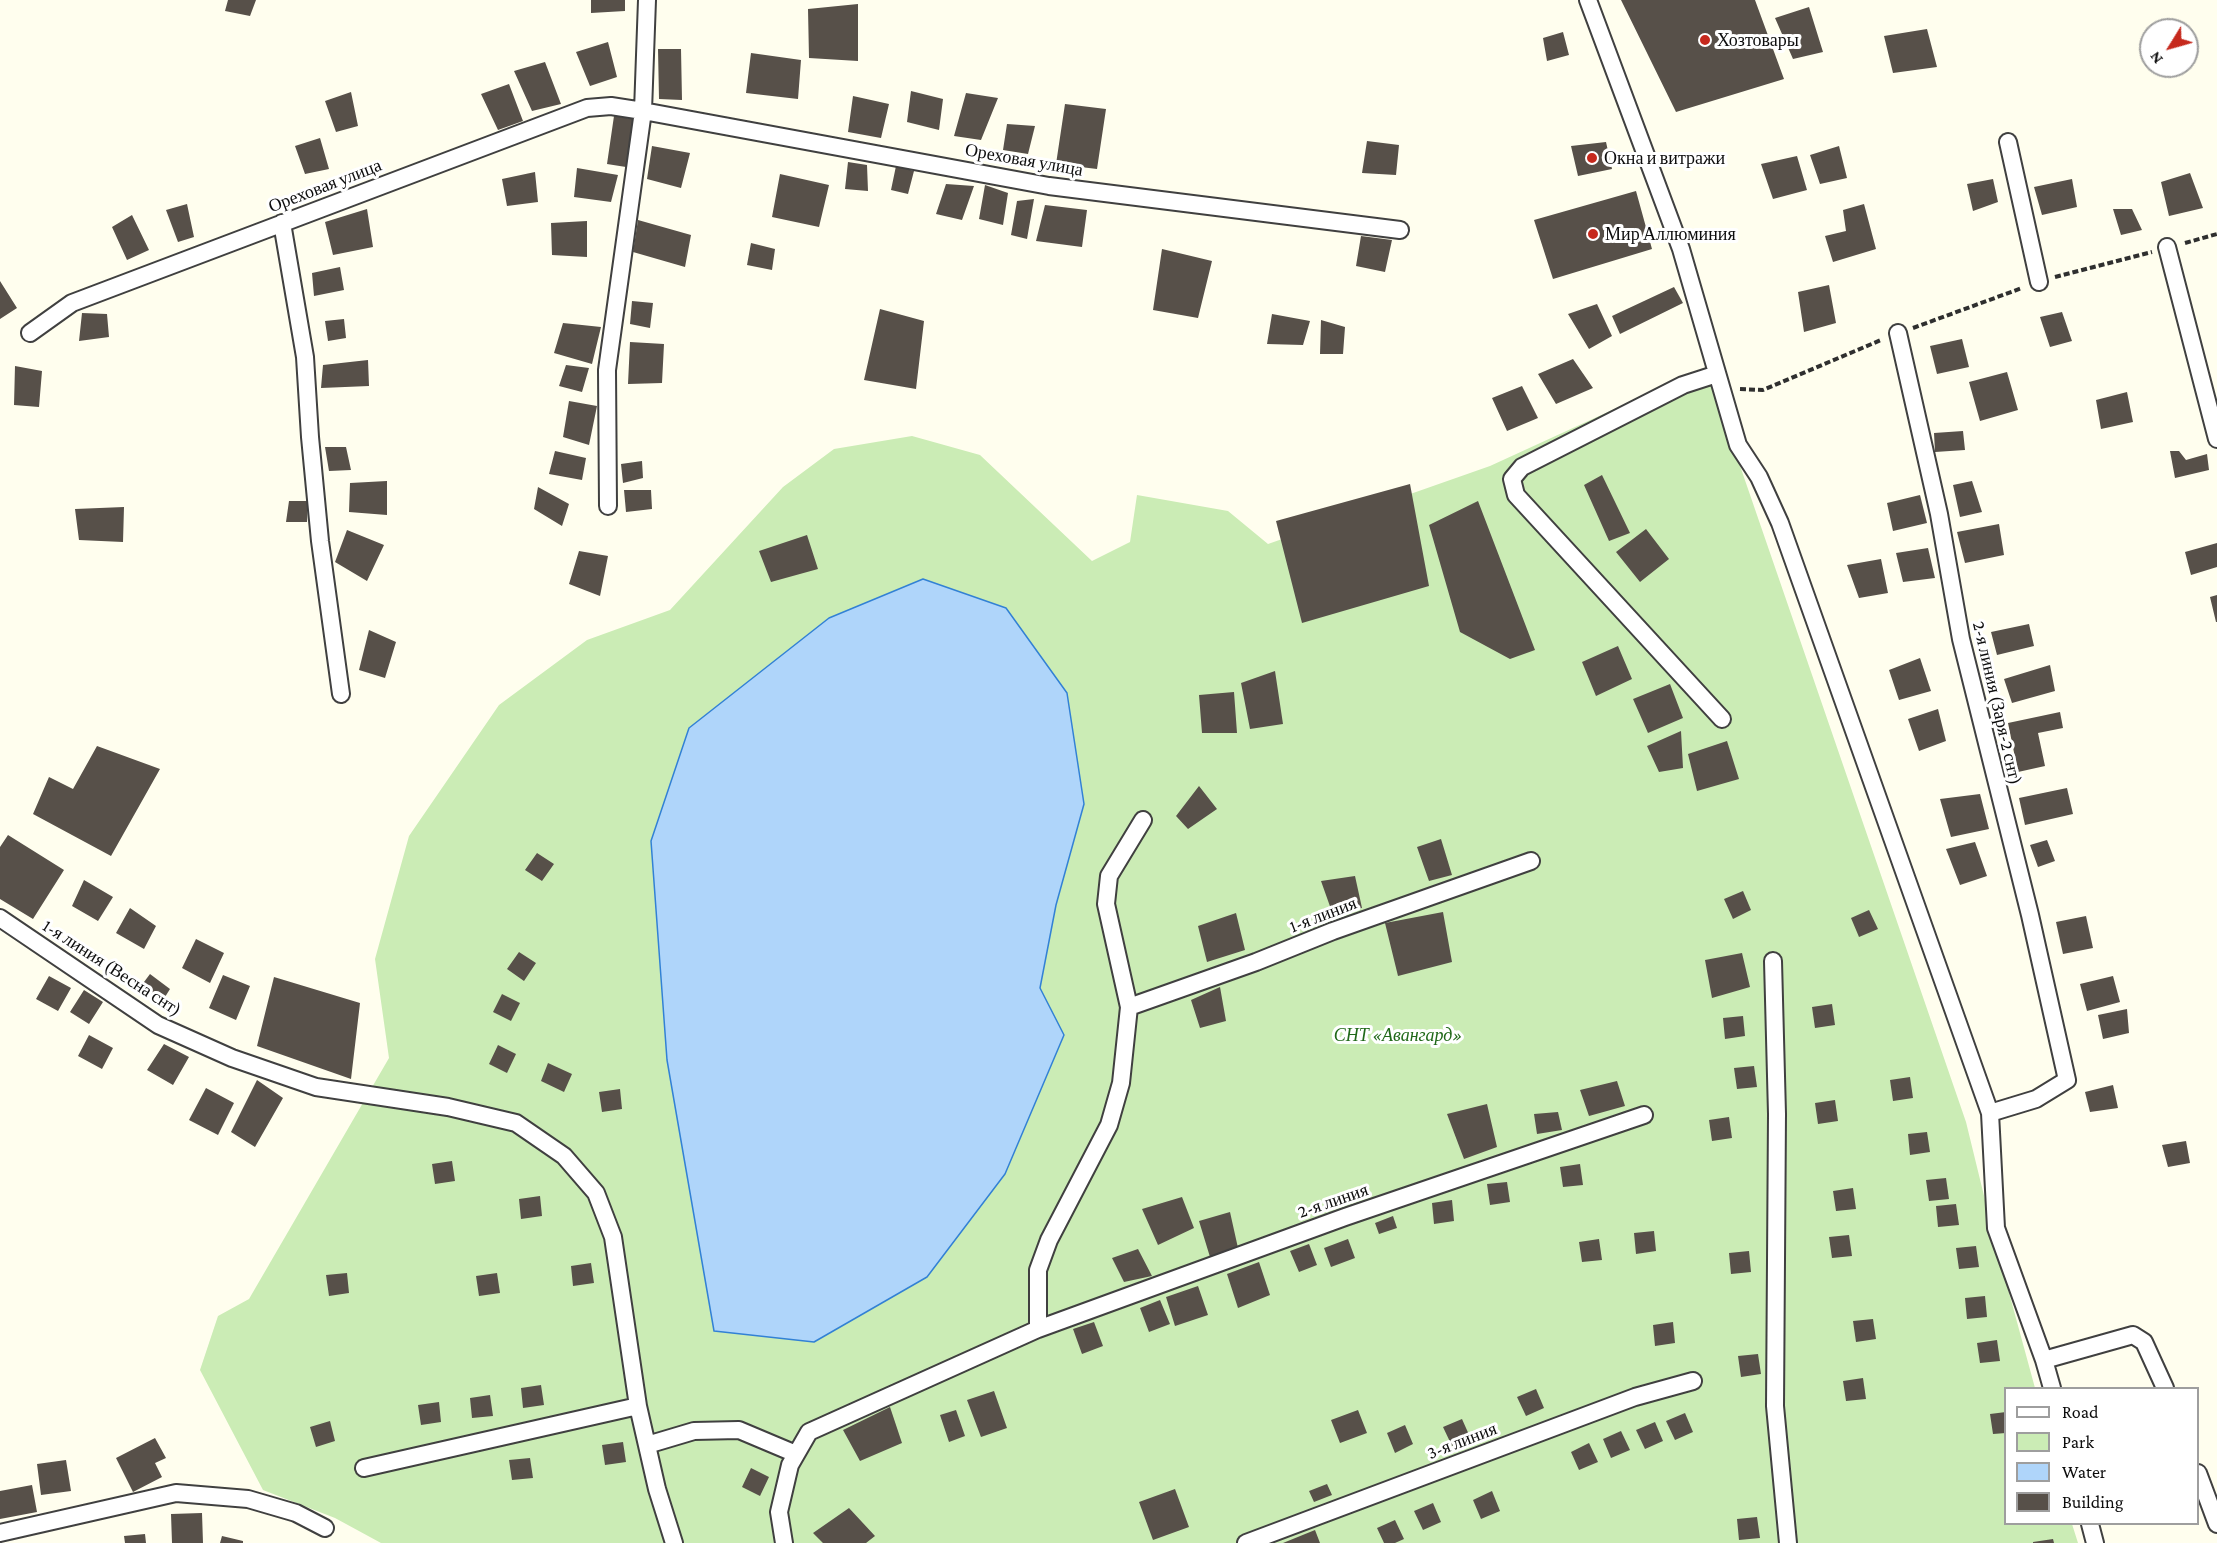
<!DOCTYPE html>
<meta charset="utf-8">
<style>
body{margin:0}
#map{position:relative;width:2217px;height:1543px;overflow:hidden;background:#fffeee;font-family:"Crimson Pro",serif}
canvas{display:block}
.legend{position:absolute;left:2004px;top:1387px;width:195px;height:138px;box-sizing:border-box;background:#fff;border:2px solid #9e9e9e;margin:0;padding:8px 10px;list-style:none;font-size:18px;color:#0d0d0d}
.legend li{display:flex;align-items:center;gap:12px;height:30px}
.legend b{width:30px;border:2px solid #9e9e9e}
.north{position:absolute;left:2139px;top:18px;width:60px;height:60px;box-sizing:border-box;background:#fff;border:2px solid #9e9e9e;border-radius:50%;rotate:233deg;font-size:16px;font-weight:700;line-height:24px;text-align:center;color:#0d0d0d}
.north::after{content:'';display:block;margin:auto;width:21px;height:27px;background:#c6291d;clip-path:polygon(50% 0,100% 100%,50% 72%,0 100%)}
</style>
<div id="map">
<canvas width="2217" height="1543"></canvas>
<ul class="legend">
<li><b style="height:8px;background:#fff"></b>Road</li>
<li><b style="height:16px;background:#cbecb5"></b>Park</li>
<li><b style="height:16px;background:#afd5fa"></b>Water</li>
<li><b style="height:16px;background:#575049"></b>Building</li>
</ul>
<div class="north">N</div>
</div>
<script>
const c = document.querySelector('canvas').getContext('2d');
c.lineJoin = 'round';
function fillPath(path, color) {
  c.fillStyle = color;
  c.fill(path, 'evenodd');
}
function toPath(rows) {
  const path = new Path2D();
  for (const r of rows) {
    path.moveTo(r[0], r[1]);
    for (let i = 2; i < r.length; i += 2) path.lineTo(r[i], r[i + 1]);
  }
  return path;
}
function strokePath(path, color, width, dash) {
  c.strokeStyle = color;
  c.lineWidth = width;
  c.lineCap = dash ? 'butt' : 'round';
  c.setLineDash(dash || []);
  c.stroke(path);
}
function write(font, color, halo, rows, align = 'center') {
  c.font = font + ' "Crimson Pro",serif';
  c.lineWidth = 6;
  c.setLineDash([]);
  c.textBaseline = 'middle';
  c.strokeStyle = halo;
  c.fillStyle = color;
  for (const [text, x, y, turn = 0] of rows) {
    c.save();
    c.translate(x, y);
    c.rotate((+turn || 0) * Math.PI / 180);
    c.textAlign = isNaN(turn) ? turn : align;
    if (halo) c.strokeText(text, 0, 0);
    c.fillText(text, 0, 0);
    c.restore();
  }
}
fillPath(toPath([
 [1706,367,1966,1122,1996,1245,2035,1388,2006,1388,2006,1524,2072,1524,2078,1543,381,1543,335,1518,263,1490,200,1370,218,1316,249,1299,389,1058,375,959,409,836,499,705,587,640,670,610,783,487,834,449,912,436,980,455,1092,561,1130,542,1137,495,1228,511,1268,544,1490,466]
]), '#cbecb5');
const water = toPath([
 [923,579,1006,608,1067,693,1084,804,1056,905,1040,988,1064,1035,1005,1174,927,1277,814,1342,714,1331,667,1060,651,841,689,728,829,618,923,579]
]);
fillPath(water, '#afd5fa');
strokePath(water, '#3281d5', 1.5);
fillPath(toPath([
 [228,0,256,0,250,16,225,11],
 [591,0,625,0,625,11,591,13],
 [1621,0,1755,0,1784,79,1676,112],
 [858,4,858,61,809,58,808,9],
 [1809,7,1823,52,1793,59,1775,18],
 [1927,29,1937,67,1893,73,1884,36],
 [1563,32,1569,55,1547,61,1543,38],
 [608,42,617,77,590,86,576,52],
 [658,49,681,49,682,100,659,99],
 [751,53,801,60,798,99,746,93],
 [545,62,561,104,532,111,514,71],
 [509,84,523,121,498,130,481,94],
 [911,91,943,99,939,130,907,122],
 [351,92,358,126,336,132,325,101],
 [966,93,998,98,981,140,954,136],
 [853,96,889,104,881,138,848,132],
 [1065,104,1106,109,1097,169,1056,164],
 [614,116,633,119,626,167,607,164],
 [1007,124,1035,126,1028,154,1003,150],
 [320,138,329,169,305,174,295,146],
 [1367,141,1399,145,1396,175,1362,173],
 [1606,142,1612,169,1578,176,1571,146],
 [652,146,690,153,681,188,647,179],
 [1839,146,1847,178,1820,184,1810,155],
 [1797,156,1807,190,1773,199,1761,164],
 [848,162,867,165,868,191,845,189],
 [896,166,914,171,908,194,891,190],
 [577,168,618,175,611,202,574,197],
 [535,172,538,202,507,206,502,179],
 [2190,173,2203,208,2169,216,2161,182],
 [780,174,829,185,819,227,772,217],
 [1993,179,1998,202,1973,211,1967,184],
 [2072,179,2077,207,2042,215,2034,187],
 [946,184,974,186,962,220,936,214],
 [985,185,1008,193,1003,225,979,219],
 [1636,191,1652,249,1553,279,1534,220],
 [1034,199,1027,239,1011,235,1017,201],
 [187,204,194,237,178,242,166,210],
 [1864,204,1876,249,1833,262,1825,236,1846,231,1843,210],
 [1045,205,1087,210,1082,247,1036,241],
 [367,209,373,247,333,255,325,222],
 [2113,209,2132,209,2142,230,2121,235],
 [132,215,149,250,127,260,112,227],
 [638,220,691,235,685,267,633,252],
 [587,221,587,257,552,255,551,223],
 [1361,236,1392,240,1385,272,1356,266],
 [751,243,775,249,772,270,747,265],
 [1162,249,1212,261,1198,318,1153,310],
 [340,267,344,290,314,296,312,273],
 [0,281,17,308,0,319],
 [1829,285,1836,323,1804,332,1798,292],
 [1674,287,1683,303,1620,334,1612,316],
 [632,301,653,303,650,328,630,324],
 [1597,304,1612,336,1589,349,1568,314],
 [880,309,924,321,916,389,864,380],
 [2062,312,2072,341,2050,347,2040,317],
 [82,313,107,314,109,337,79,341],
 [1272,314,1310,321,1303,345,1267,344],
 [344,319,346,338,328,341,325,321],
 [1321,320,1345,327,1343,354,1320,354],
 [563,323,601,327,592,364,554,353],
 [1962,339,1969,367,1937,374,1930,346],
 [630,342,664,344,662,383,628,384],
 [1573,359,1593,388,1556,404,1538,374],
 [368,360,369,386,321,388,323,365],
 [566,365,589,368,582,392,559,386],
 [15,366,42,371,39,407,14,405],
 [2007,372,2018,410,1980,421,1969,382],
 [1522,386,1538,418,1507,431,1492,398],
 [2127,392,2133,422,2101,429,2096,400],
 [569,401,597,406,589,445,563,437],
 [1963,431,1965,450,1935,452,1934,433],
 [325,447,346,447,351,470,329,471],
 [555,451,586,458,582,480,549,474],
 [2170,451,2179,451,2186,460,2207,454,2209,470,2175,478],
 [642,461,643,478,623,483,621,464],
 [1602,475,1630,533,1609,541,1584,485],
 [387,481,387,515,349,512,350,483],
 [1972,481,1982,512,1960,517,1953,485],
 [1410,484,1429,586,1302,623,1276,521],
 [538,487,569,504,562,526,534,509],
 [624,490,651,490,652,509,626,512],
 [1920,495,1927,523,1893,531,1887,503],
 [289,501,308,501,307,522,286,522],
 [1478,501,1535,650,1510,659,1460,632,1429,525],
 [124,507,123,542,79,540,75,509],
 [1999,524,2004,555,1965,563,1957,532],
 [1646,529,1669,559,1640,582,1616,552],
 [347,530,384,545,367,581,335,562],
 [807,535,818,569,771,582,759,551],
 [2217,543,2217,567,2191,575,2185,552],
 [1928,548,1935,578,1903,582,1896,553],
 [579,551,608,556,600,596,569,584],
 [1881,559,1888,593,1859,598,1847,565],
 [2217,595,2217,622,2216,622,2210,597],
 [2029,624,2034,646,1997,655,1991,632],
 [369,630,396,642,385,678,359,670],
 [1618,646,1632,679,1596,696,1582,662],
 [1920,658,1931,691,1899,700,1889,670],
 [2050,665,2055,691,2012,703,2004,679],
 [1275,671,1283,724,1250,729,1241,683],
 [1670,684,1683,718,1648,733,1633,699],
 [1234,692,1237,733,1202,733,1199,695],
 [1938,709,1946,741,1919,751,1908,719],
 [2060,712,2063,728,2038,733,2045,766,2018,772,2008,723],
 [1681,731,1683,768,1659,772,1647,746],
 [1727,741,1739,779,1697,791,1688,754],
 [97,746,160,769,111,856,33,814,49,777,73,789],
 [1199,786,1217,809,1188,829,1176,816],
 [2067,788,2073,814,2025,825,2019,798],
 [1980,794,1989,829,1951,837,1940,799],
 [8,835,64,870,33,919,0,899,0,847],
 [1441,839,1452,875,1429,881,1417,847],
 [2047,840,2055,861,2038,867,2030,845],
 [1975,842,1987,876,1960,885,1946,849],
 [537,853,554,864,542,881,525,870],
 [1355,876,1362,908,1332,912,1321,881],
 [84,880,113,897,98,921,72,906],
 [1743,891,1751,910,1733,919,1724,899],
 [130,908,156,926,144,949,116,933],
 [1869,910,1878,929,1859,937,1851,918],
 [1443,912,1452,962,1398,976,1385,923],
 [1236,913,1245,950,1207,962,1198,926],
 [2086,916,2093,948,2063,954,2056,922],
 [196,939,224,953,210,983,182,968],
 [519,952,536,963,524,981,507,969],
 [1742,953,1750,987,1712,998,1705,960],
 [150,974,170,989,160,1005,138,990],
 [223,975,250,986,236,1020,209,1008],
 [49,976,71,988,58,1011,36,999],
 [2113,976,2120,1002,2087,1011,2080,984],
 [274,977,360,1003,351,1079,257,1046],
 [1220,987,1226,1021,1200,1028,1191,1000],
 [84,990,103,1002,89,1024,70,1012],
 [502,994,520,1003,511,1021,493,1012],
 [1832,1004,1835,1025,1815,1028,1812,1007],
 [2127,1009,2129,1033,2103,1039,2098,1015],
 [1743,1016,1745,1036,1725,1039,1723,1018],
 [89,1035,113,1048,102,1069,78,1056],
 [164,1044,189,1057,173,1085,147,1070],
 [498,1045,516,1054,507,1073,489,1064],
 [548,1063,572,1074,564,1092,541,1081],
 [1754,1066,1757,1087,1737,1089,1734,1068],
 [1910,1077,1913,1098,1893,1101,1890,1080],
 [257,1080,283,1098,255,1147,231,1132],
 [1617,1081,1625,1106,1589,1116,1580,1090],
 [2113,1085,2118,1108,2090,1112,2085,1092],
 [206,1088,234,1103,218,1135,189,1120],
 [620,1089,622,1109,602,1112,599,1092],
 [1835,1100,1838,1121,1818,1124,1815,1103],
 [1487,1104,1497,1147,1464,1159,1447,1114],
 [1558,1112,1562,1130,1537,1134,1534,1114],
 [1729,1117,1732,1138,1712,1141,1709,1120],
 [1927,1132,1930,1152,1910,1155,1908,1134],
 [2186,1141,2190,1163,2168,1167,2162,1145],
 [452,1161,455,1181,435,1184,432,1164],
 [1580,1164,1583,1185,1563,1187,1560,1167],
 [1946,1178,1949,1199,1929,1201,1926,1180],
 [1507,1182,1510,1202,1490,1205,1487,1184],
 [1853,1188,1856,1209,1836,1211,1833,1191],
 [540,1196,542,1216,521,1219,519,1199],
 [1182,1197,1194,1228,1158,1245,1142,1209],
 [1452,1200,1454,1221,1434,1224,1432,1203],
 [1956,1204,1959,1225,1938,1227,1936,1206],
 [1230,1212,1238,1248,1210,1257,1199,1221],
 [1393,1216,1397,1228,1379,1234,1375,1223],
 [1654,1231,1656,1251,1636,1254,1634,1233],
 [1849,1235,1852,1256,1832,1258,1829,1237],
 [1348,1239,1355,1258,1331,1267,1324,1248],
 [1599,1239,1602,1260,1582,1262,1579,1242],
 [1309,1244,1317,1265,1299,1272,1290,1251],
 [1976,1246,1979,1267,1959,1269,1956,1248],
 [1138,1249,1152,1276,1124,1282,1112,1258],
 [1749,1251,1751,1272,1731,1274,1729,1253],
 [1259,1262,1270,1295,1238,1308,1227,1274],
 [591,1263,594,1283,573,1286,571,1266],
 [347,1273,349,1293,329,1296,326,1275],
 [497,1273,500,1293,479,1296,476,1276],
 [1198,1286,1208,1315,1175,1326,1166,1297],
 [1985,1296,1987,1317,1967,1319,1965,1298],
 [1160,1300,1170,1324,1149,1332,1140,1308],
 [1873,1319,1876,1339,1856,1342,1853,1321],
 [1094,1322,1103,1346,1082,1354,1073,1329],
 [1673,1322,1675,1343,1655,1346,1653,1325],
 [1997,1340,2000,1361,1980,1363,1977,1343],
 [1758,1354,1761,1374,1741,1377,1738,1356],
 [1863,1378,1866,1399,1846,1401,1843,1381],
 [541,1385,544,1405,523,1408,521,1388],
 [1536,1389,1544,1408,1526,1416,1517,1397],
 [994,1391,1007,1428,981,1437,967,1400],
 [490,1395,493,1416,472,1418,470,1398],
 [439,1402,441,1422,421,1425,418,1405],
 [890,1407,902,1443,860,1461,843,1430],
 [956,1410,965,1436,949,1442,940,1415],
 [1358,1410,1367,1433,1340,1443,1331,1420],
 [2006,1412,2006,1433,1993,1434,1990,1414],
 [1685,1413,1693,1432,1675,1440,1666,1421],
 [1462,1419,1470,1437,1452,1446,1443,1427],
 [330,1421,335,1441,316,1447,310,1427],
 [1655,1422,1663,1441,1645,1449,1636,1430],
 [1405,1425,1413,1444,1395,1453,1387,1433],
 [1621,1431,1630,1450,1611,1458,1603,1439],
 [155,1438,166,1458,155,1463,162,1477,133,1492,116,1458],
 [623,1442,626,1462,605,1465,602,1445],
 [1589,1443,1598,1462,1579,1470,1571,1452],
 [530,1458,533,1478,512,1480,509,1460],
 [66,1460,71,1491,41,1495,37,1464],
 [751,1468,769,1477,760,1496,742,1487],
 [1327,1484,1332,1495,1314,1502,1309,1491],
 [32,1485,37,1512,0,1519,0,1491],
 [1175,1489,1189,1527,1153,1540,1139,1502],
 [1492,1491,1500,1511,1481,1519,1473,1500],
 [1433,1503,1441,1522,1423,1530,1414,1511],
 [849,1508,875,1536,866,1543,823,1543,813,1533],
 [202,1513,203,1543,172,1543,171,1514],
 [1757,1517,1760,1538,1739,1540,1737,1519],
 [1395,1520,1404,1539,1395,1543,1384,1543,1377,1528],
 [1315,1530,1320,1543,1283,1543],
 [145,1534,146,1543,125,1543,124,1536],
 [222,1536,243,1541,243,1543,220,1543],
 [2053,1539,2054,1543,2033,1543,2033,1542]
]), '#575049');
const minor = toPath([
 [1588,0,1681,249,1738,445,1759,477,1780,523,1990,1113,1996,1228,2044,1360,2052,1388],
 [2008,142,2039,282],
 [282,223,305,357,310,437,320,541,341,694],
 [2167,247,2217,439],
 [30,333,72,303,587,108,611,106,643,111,647,0],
 [1898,333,1939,514,1961,639,2030,915,2067,1080,2036,1099,1990,1113],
 [1717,374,1683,385,1522,467,1512,479,1516,495,1722,719],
 [608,506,607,370,643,111,1049,186,1400,230],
 [0,918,158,1025,232,1058,316,1087,448,1107,516,1123,564,1156,596,1193,613,1237,638,1406,657,1489,674,1543],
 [1773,961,1777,1114,1775,1406,1788,1543],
 [1129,1007,1256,962,1333,931,1531,861],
 [1038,1329,1345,1217,1644,1115],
 [2044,1360,2133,1335,2144,1342,2165,1388],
 [647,1445,694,1431,739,1430,796,1454],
 [364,1468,638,1406],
 [2198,1473,2217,1524],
 [2090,1524,2095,1543],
 [0,1533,176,1493,248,1499,296,1513,325,1528],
 [784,1543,779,1512,790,1465,809,1432,1038,1329,1038,1270,1049,1240,1109,1125,1121,1083,1129,1007,1106,904,1109,876,1143,820],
 [1246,1543,1635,1397,1693,1381]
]);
strokePath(minor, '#404040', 20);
strokePath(toPath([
 [2185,243,2217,234],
 [2055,277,2152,252],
 [1913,328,2022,288],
 [1740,389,1763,390,1881,340]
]), '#2f2f2f', 4, [6, 3]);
strokePath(minor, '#fff', 16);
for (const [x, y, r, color] of [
 [1705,40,6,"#c6291d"],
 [1592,158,6,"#c6291d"],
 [1593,234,6,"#c6291d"]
]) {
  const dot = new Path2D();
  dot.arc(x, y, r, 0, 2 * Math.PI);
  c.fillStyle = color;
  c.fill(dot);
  strokePath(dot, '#fff', 2);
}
write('18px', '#0d0d0d', '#fff', [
 ["Хозтовары",1717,40],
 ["Окна и витражи",1604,158],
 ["Мир Аллюминия",1605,234]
], 'left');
write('18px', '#0d0d0d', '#fff', [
 ["Ореховая улица",1024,160,10],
 ["Ореховая улица",325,186,-21],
 ["2-я линия (Заря-2 снт)",1997,703,77],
 ["1-я линия",1323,915,-21],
 ["1-я линия (Весна снт)",112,968,33],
 ["2-я линия",1333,1201,-19],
 ["3-я линия",1462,1441,-21]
]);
write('italic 18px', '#21691a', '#fff', [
 ["СНТ «Авангард»",1398,1035]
]);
</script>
